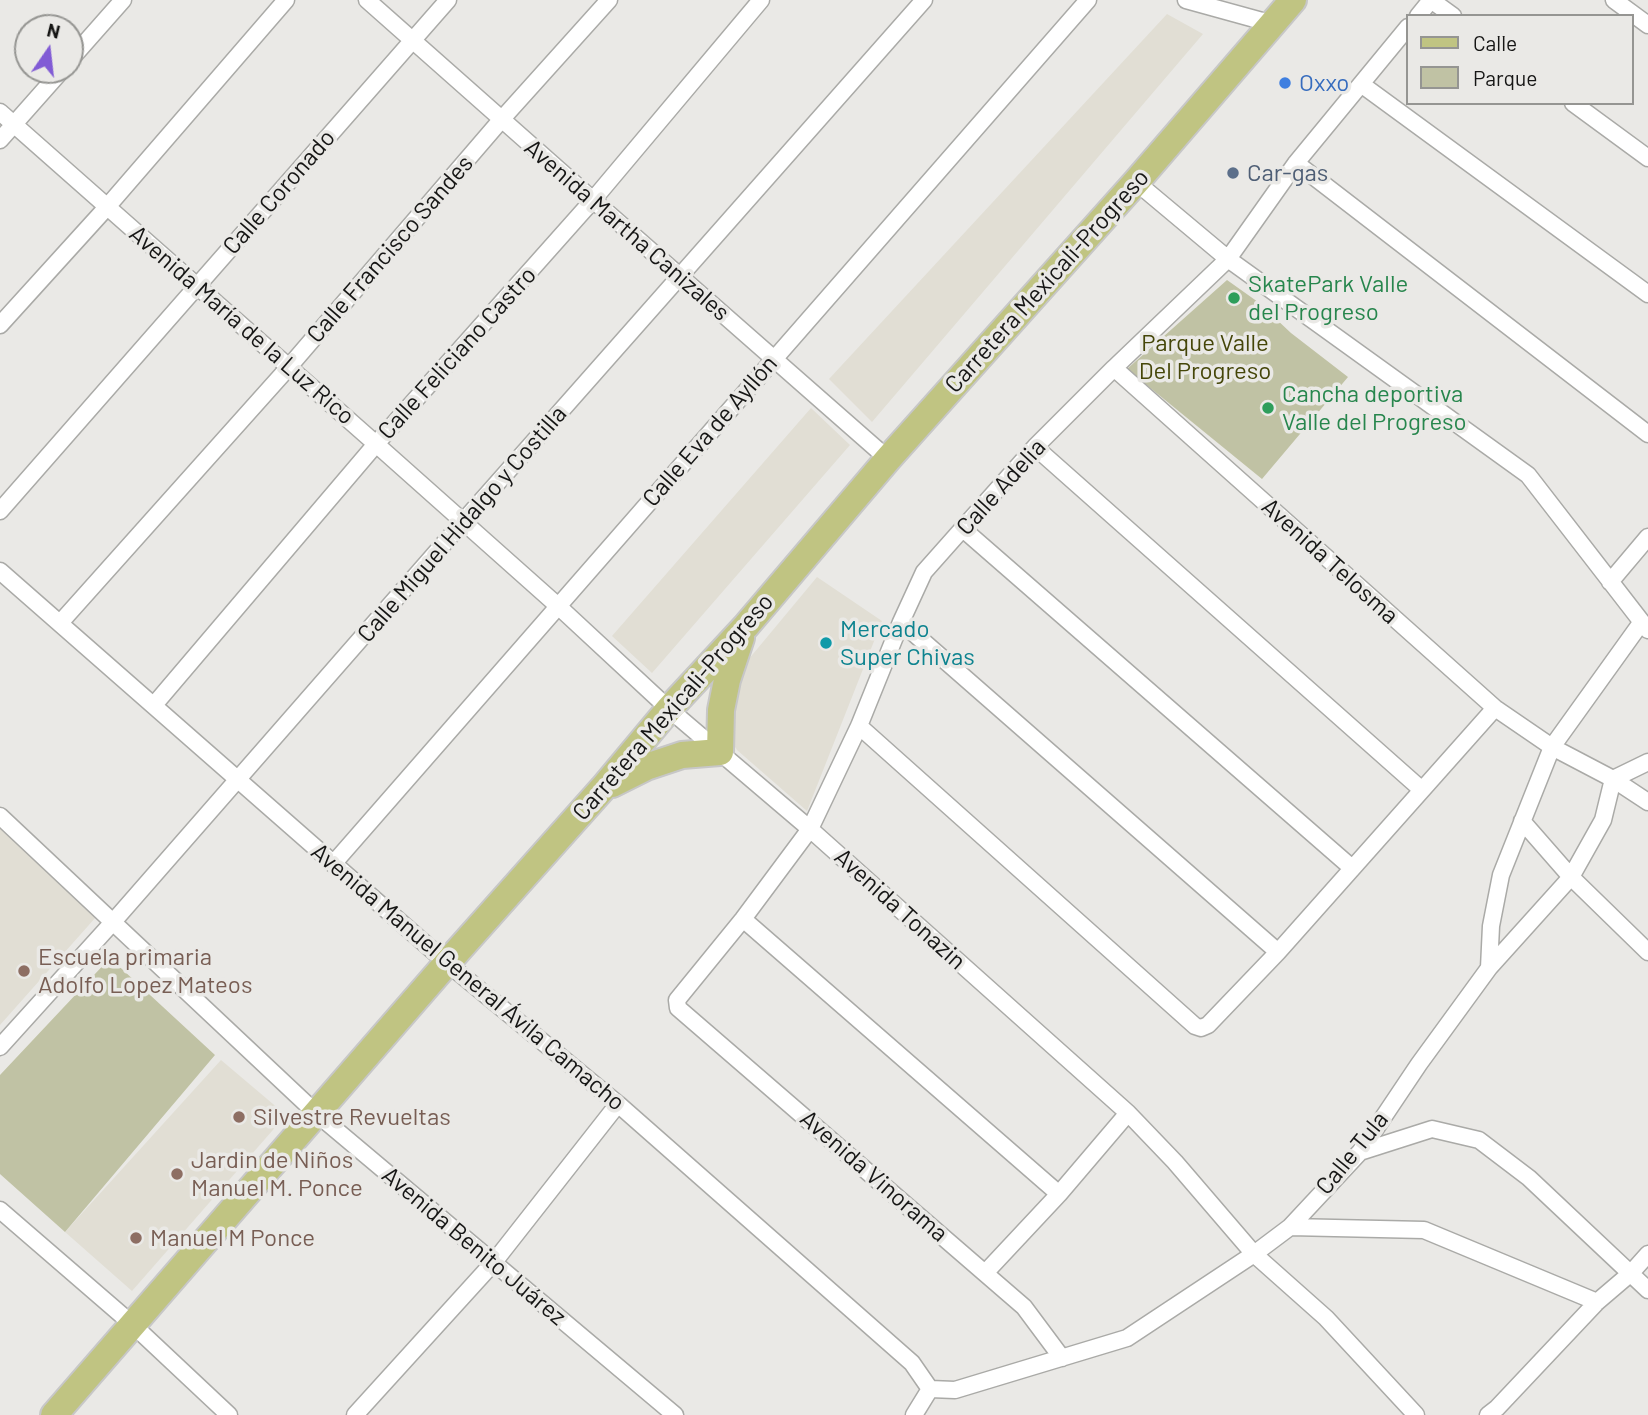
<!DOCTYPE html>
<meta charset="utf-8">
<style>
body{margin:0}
#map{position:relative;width:1648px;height:1415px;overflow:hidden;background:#eae9e6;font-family:Barlow,sans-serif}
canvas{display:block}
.legend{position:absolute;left:1406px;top:14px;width:228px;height:91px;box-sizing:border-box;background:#eae9e6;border:2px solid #959592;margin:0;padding:9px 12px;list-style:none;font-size:21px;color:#161615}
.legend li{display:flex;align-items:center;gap:14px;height:35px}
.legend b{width:35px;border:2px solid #959592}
.north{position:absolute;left:14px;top:14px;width:70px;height:70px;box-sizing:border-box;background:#eae9e6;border:2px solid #959592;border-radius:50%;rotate:14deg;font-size:19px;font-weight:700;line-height:28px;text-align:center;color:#161615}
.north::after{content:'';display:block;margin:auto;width:24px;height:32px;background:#815bd5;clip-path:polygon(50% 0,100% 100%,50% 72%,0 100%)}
</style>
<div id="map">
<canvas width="1648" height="1415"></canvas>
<ul class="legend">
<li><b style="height:9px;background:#c0c482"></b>Calle</li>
<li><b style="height:19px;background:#c0c2a4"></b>Parque</li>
</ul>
<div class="north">N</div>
</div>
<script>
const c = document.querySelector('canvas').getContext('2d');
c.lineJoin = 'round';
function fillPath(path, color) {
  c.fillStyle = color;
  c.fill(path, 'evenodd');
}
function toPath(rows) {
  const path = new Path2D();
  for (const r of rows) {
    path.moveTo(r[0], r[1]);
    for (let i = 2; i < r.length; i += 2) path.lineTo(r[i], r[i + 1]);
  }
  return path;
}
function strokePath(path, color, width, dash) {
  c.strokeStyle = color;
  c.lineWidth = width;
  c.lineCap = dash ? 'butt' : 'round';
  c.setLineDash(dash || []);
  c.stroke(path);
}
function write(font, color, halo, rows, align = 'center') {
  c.font = font + ' Barlow,sans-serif';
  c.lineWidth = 7;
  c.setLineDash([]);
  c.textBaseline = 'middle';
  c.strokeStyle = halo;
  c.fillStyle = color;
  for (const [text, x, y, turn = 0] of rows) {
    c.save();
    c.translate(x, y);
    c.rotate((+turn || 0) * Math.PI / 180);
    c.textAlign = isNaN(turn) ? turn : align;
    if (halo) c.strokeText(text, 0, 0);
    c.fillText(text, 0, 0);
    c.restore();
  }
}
fillPath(toPath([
 [1167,14,1203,34,872,422,829,379],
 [811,408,850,445,652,673,612,636],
 [817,577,882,621,807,811,737,750,727,735,743,666],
 [0,827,96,917,0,1025],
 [221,1060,286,1115,132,1291,65,1232]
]), '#e1ded4');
fillPath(toPath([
 [1227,280,1258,302,1291,333,1348,377,1262,479,1127,369],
 [110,958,215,1055,65,1232,0,1174,0,1075]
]), '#c0c2a4');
const street = toPath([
 [367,0,593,200,888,459],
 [1186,0,1273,24],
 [1431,0,1453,16],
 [1614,0,1648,25],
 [1418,16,1431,0],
 [70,60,123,0],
 [1361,84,1648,294],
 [1573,103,1648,158],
 [0,112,376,444,558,606,669,709,810,829,1128,1113,1175,1162,1254,1254,1326,1318,1416,1415],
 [0,140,62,70],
 [1296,163,1648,434],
 [1136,182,1228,259,1528,475,1648,630],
 [0,325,107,207,286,0],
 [1114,368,1495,708,1552,747,1613,779,1648,802],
 [1035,447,1422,790],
 [0,511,448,0],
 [963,529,1352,868],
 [0,571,447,963,618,1104,912,1363,930,1389],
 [1610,582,1648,537],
 [901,622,1278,952],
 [60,623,288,368,501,120,609,0],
 [154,705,376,444,593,200,761,0],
 [859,726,1195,1026,1201,1028,1208,1025,1278,952,1495,708],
 [0,816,317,1114,675,1415],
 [1522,821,1571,877,1648,952],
 [333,864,1088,0],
 [743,919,1059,1194],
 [1489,968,1491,926,1501,875,1552,747,1641,623],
 [0,1047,113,922,461,524,924,0],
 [1360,1152,1432,1129,1479,1140,1529,1178,1648,1290],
 [0,1210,132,1324,229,1415],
 [1290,1227,1424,1230,1597,1302],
 [986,1272,1059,1194,1128,1113],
 [1062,1358,1024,1307,678,1008,677,1000,743,919,810,829,859,726,901,622,924,572,1035,447,1114,368,1228,259,1296,163,1408,27],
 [930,1389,955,1390,1127,1338,1254,1254,1290,1227,1360,1152,1419,1064,1489,968,1571,877,1603,820,1613,779,1648,762],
 [355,1415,494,1262,618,1104],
 [914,1415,930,1389],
 [1488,1415,1497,1408,1597,1302,1631,1273,1648,1254]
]);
const primary = toPath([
 [612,784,646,767,682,755,720,752,721,710,727,680,741,638],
 [54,1415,447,963,603,788,669,709,746,626,888,459,1136,182,1293,0]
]);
strokePath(street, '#aaaaa7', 19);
strokePath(primary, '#c7c7c7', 30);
strokePath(street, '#fff', 16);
strokePath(primary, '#c0c482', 26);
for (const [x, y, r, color] of [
 [1285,83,7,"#3f7fe0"],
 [1233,173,7,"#5c6f8a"],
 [1234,298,7,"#2e9e5b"],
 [1268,408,7,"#2e9e5b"],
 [826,643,7,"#0f9aa8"],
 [24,971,7,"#8d6e63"],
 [239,1117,7,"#8d6e63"],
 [177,1174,7,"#8d6e63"],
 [136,1238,7,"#8d6e63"]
]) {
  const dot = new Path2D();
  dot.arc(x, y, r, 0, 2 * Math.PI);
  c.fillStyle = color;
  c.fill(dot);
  strokePath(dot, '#eae9e6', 2.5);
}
write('24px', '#366cbe', '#eae9e6', [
 ["Oxxo",1299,83]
], 'left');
write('24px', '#4e5e75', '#eae9e6', [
 ["Car-gas",1247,173]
], 'left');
write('24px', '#161615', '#eae9e6', [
 ["Calle Coronado",279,192,-49],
 ["Avenida Martha Canizales",627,230,41],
 ["Calle Francisco Sandes",390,249,-49],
 ["Carretera Mexicali-Progreso",1047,281,-48],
 ["Avenida María de la Luz Rico",242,325,41],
 ["Calle Feliciano Castro",457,353,-48],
 ["Calle Eva de Ayllón",710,431,-49],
 ["Calle Adelia",1001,487,-48],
 ["Calle Miguel Hidalgo y Costilla",462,524,-49],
 ["Avenida Telosma",1330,561,42],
 ["Carretera Mexicali-Progreso",673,707,-49],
 ["Avenida Tonazin",900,909,42],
 ["Avenida Manuel General Ávila Camacho",468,977,40],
 ["Calle Tula",1352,1153,-51],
 ["Avenida Vinorama",874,1176,41],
 ["Avenida Benito Juárez",474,1246,40]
]);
write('24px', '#27864d', '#eae9e6', [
 ["SkatePark Valle",1248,284],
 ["del Progreso",1248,312],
 ["Cancha deportiva",1282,394],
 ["Valle del Progreso",1282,422]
], 'left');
write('24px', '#454609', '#eae9e6', [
 ["Parque Valle",1205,343],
 ["Del Progreso",1205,371]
]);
write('24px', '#0d838f', '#eae9e6', [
 ["Mercado",840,629],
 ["Super Chivas",840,657]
], 'left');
write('24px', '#785e54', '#eae9e6', [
 ["Escuela primaria",38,957],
 ["Adolfo Lopez Mateos",38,985],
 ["Silvestre Revueltas",253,1117],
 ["Jardin de Niños",191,1160],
 ["Manuel M. Ponce",191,1188],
 ["Manuel M Ponce",150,1238]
], 'left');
</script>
